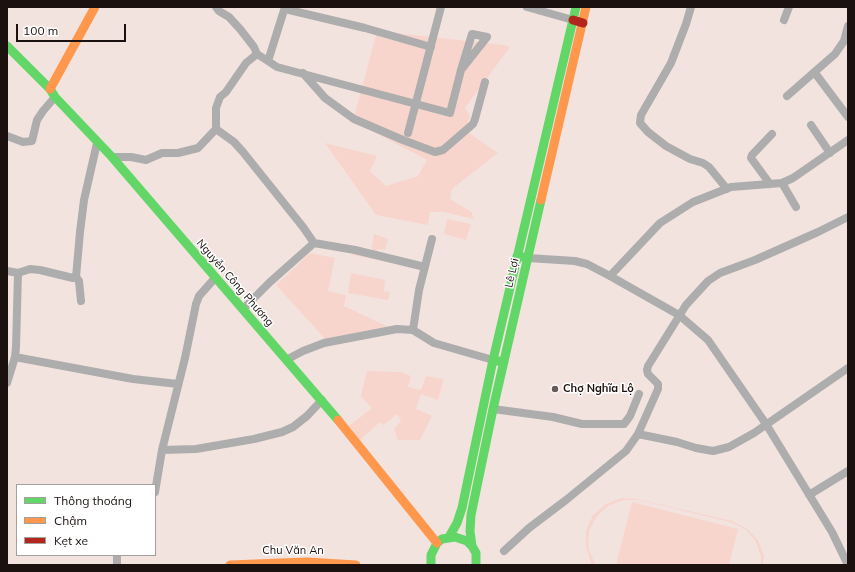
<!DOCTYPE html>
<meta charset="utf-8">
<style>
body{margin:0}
#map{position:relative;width:855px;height:572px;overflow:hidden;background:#f3e3df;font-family:Mulish,sans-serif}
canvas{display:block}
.frame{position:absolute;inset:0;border:8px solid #1b110f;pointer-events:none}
.legend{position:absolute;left:16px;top:484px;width:140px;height:72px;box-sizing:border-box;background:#fff;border:1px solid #a4a09f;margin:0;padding:5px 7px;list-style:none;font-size:12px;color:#1b110f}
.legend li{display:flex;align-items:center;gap:8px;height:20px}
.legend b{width:20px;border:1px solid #a4a09f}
.scale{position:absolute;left:16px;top:24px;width:110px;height:18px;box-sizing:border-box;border:2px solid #1b110f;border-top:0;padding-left:5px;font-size:12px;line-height:14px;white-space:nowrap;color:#1b110f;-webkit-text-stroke:3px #fff;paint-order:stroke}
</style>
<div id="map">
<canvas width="855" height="572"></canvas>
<div class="frame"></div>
<ul class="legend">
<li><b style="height:5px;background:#63d668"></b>Thông thoáng</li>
<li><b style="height:5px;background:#ff974d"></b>Chậm</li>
<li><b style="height:5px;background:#b3261e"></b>Kẹt xe</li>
</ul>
<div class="scale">100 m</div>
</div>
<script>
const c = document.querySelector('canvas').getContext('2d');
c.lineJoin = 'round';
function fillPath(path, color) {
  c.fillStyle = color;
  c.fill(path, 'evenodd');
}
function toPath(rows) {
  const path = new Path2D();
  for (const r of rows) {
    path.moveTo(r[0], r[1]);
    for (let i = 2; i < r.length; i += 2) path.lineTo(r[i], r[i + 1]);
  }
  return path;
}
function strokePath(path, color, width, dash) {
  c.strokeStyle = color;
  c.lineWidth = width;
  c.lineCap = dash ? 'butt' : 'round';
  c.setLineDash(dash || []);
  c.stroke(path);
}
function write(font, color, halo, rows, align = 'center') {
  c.font = font + ' Mulish,sans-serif';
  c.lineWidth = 3;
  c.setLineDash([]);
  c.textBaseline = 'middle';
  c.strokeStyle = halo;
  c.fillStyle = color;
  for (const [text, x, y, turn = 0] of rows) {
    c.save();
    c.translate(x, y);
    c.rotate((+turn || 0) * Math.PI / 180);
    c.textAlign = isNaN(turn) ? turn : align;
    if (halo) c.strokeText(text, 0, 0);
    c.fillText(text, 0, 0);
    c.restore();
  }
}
fillPath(toPath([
 [377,31,505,45,510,47,465,108,470,116,465,130,498,153,452,189,450,199,472,212,473,219,444,212,430,212,428,225,376,215,325,143,377,156,370,171,386,186,418,176,427,160,353,121],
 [447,219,471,224,466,240,444,234],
 [374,234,388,239,385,250,378,249,377,251,405,261,404,265,352,255,354,250,371,253],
 [310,253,335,258,328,291,346,295,344,306,395,330,329,343,276,285],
 [351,273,385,280,384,291,390,292,388,300,348,293],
 [367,371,400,372,411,376,408,387,421,390,426,376,444,379,438,400,421,394,416,409,432,416,420,440,398,440,394,429,401,420,397,414,384,425,380,422,360,440,349,426,372,408,361,396],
 [621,498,637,499,732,521,746,528,758,540,764,556,763,565,761,565,761,556,755,540,745,529,730,522,639,500,623,500,608,506,596,517,589,531,588,547,594,562,596,565,593,565,591,563,586,547,586,531,593,515,606,504],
 [632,502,738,529,729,565,616,565]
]), '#f7d5cd');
strokePath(toPath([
 [216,7,219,11,229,17,240,29,254,47,257,54],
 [285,7,268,61,277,67,450,113,461,70,472,34,487,37,461,70],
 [527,7,573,20],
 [691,7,686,24,671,63,641,115,640,123,648,132,666,146,690,159,703,163,709,167,727,189],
 [285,9,365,28,431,47],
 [784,20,789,7],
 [303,73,325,98,354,119,403,140,435,152,443,150,473,124,475,119,485,82],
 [815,73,848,117],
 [787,96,835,54,844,41,848,26],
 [811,125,830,153],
 [216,129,234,142,243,152,303,227,314,243],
 [408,133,441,7],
 [7,136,23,142,32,141,37,120,43,111,55,97],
 [112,157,131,157,146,160,162,153,178,153,198,148,216,129,216,108,220,97,226,92,246,63,257,54,268,61],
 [782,183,796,207],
 [770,184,751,158,752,155,772,134],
 [528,258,575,261,587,264,610,276,679,315,708,340,766,424,832,532,848,565],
 [7,271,18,273],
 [610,276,660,223,693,202,731,187,782,183,793,178,848,140],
 [76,277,79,281,81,301],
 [243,309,270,282,314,243,355,250,425,267],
 [413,330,419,290,432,239],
 [15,357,133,379,178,384],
 [286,360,303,351,324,343,397,329,413,330,434,343,493,360],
 [7,383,15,357,16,347,18,273,30,269,40,270,73,278,76,277,80,232,84,200,97,143],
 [493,409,553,417,582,424,624,424,630,416,639,394],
 [638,434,677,442,696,448,713,451,729,447,754,433,848,368],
 [162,450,196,449,254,439,282,432,293,427,307,416,322,400],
 [155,492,162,450,185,358,196,304,199,296,215,278],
 [809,495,848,471],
 [504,551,529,528,566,500,626,451,638,434,658,389,658,384,648,374,647,370,648,366,686,305,708,281,720,273,755,260,818,232,848,217],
 [117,555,117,565]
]), '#adadae', 8);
strokePath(toPath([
 [7,46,50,89,55,97,112,157,338,420],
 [517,256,528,258],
 [493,360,504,362],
 [449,537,457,523,462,508,493,360,576,7],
 [472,546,470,531,471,515,493,409,541,200],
 [431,565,431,555,437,543,442,539,455,537,467,541,472,546,476,553,476,565]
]), '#63d668', 9);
strokePath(toPath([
 [50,89,95,7],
 [541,200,586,7],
 [338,420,437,543],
 [230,565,307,562,356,565]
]), '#ff974d', 9);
strokePath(toPath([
 [573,20,583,23]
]), '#b3261e', 9);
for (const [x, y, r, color] of [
 [555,389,4,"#675a58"]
]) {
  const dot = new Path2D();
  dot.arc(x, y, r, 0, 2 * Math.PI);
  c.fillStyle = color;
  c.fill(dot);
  strokePath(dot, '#fff', 1.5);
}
write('11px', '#1b110f', '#fff', [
 ["Lê Lợi",512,273,-77],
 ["Nguyễn Công Phương",235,283,49],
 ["Chu Văn An",293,551]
]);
write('bold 11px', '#1b110f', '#fff', [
 ["Chợ Nghĩa Lộ",563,389]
], 'left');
</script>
